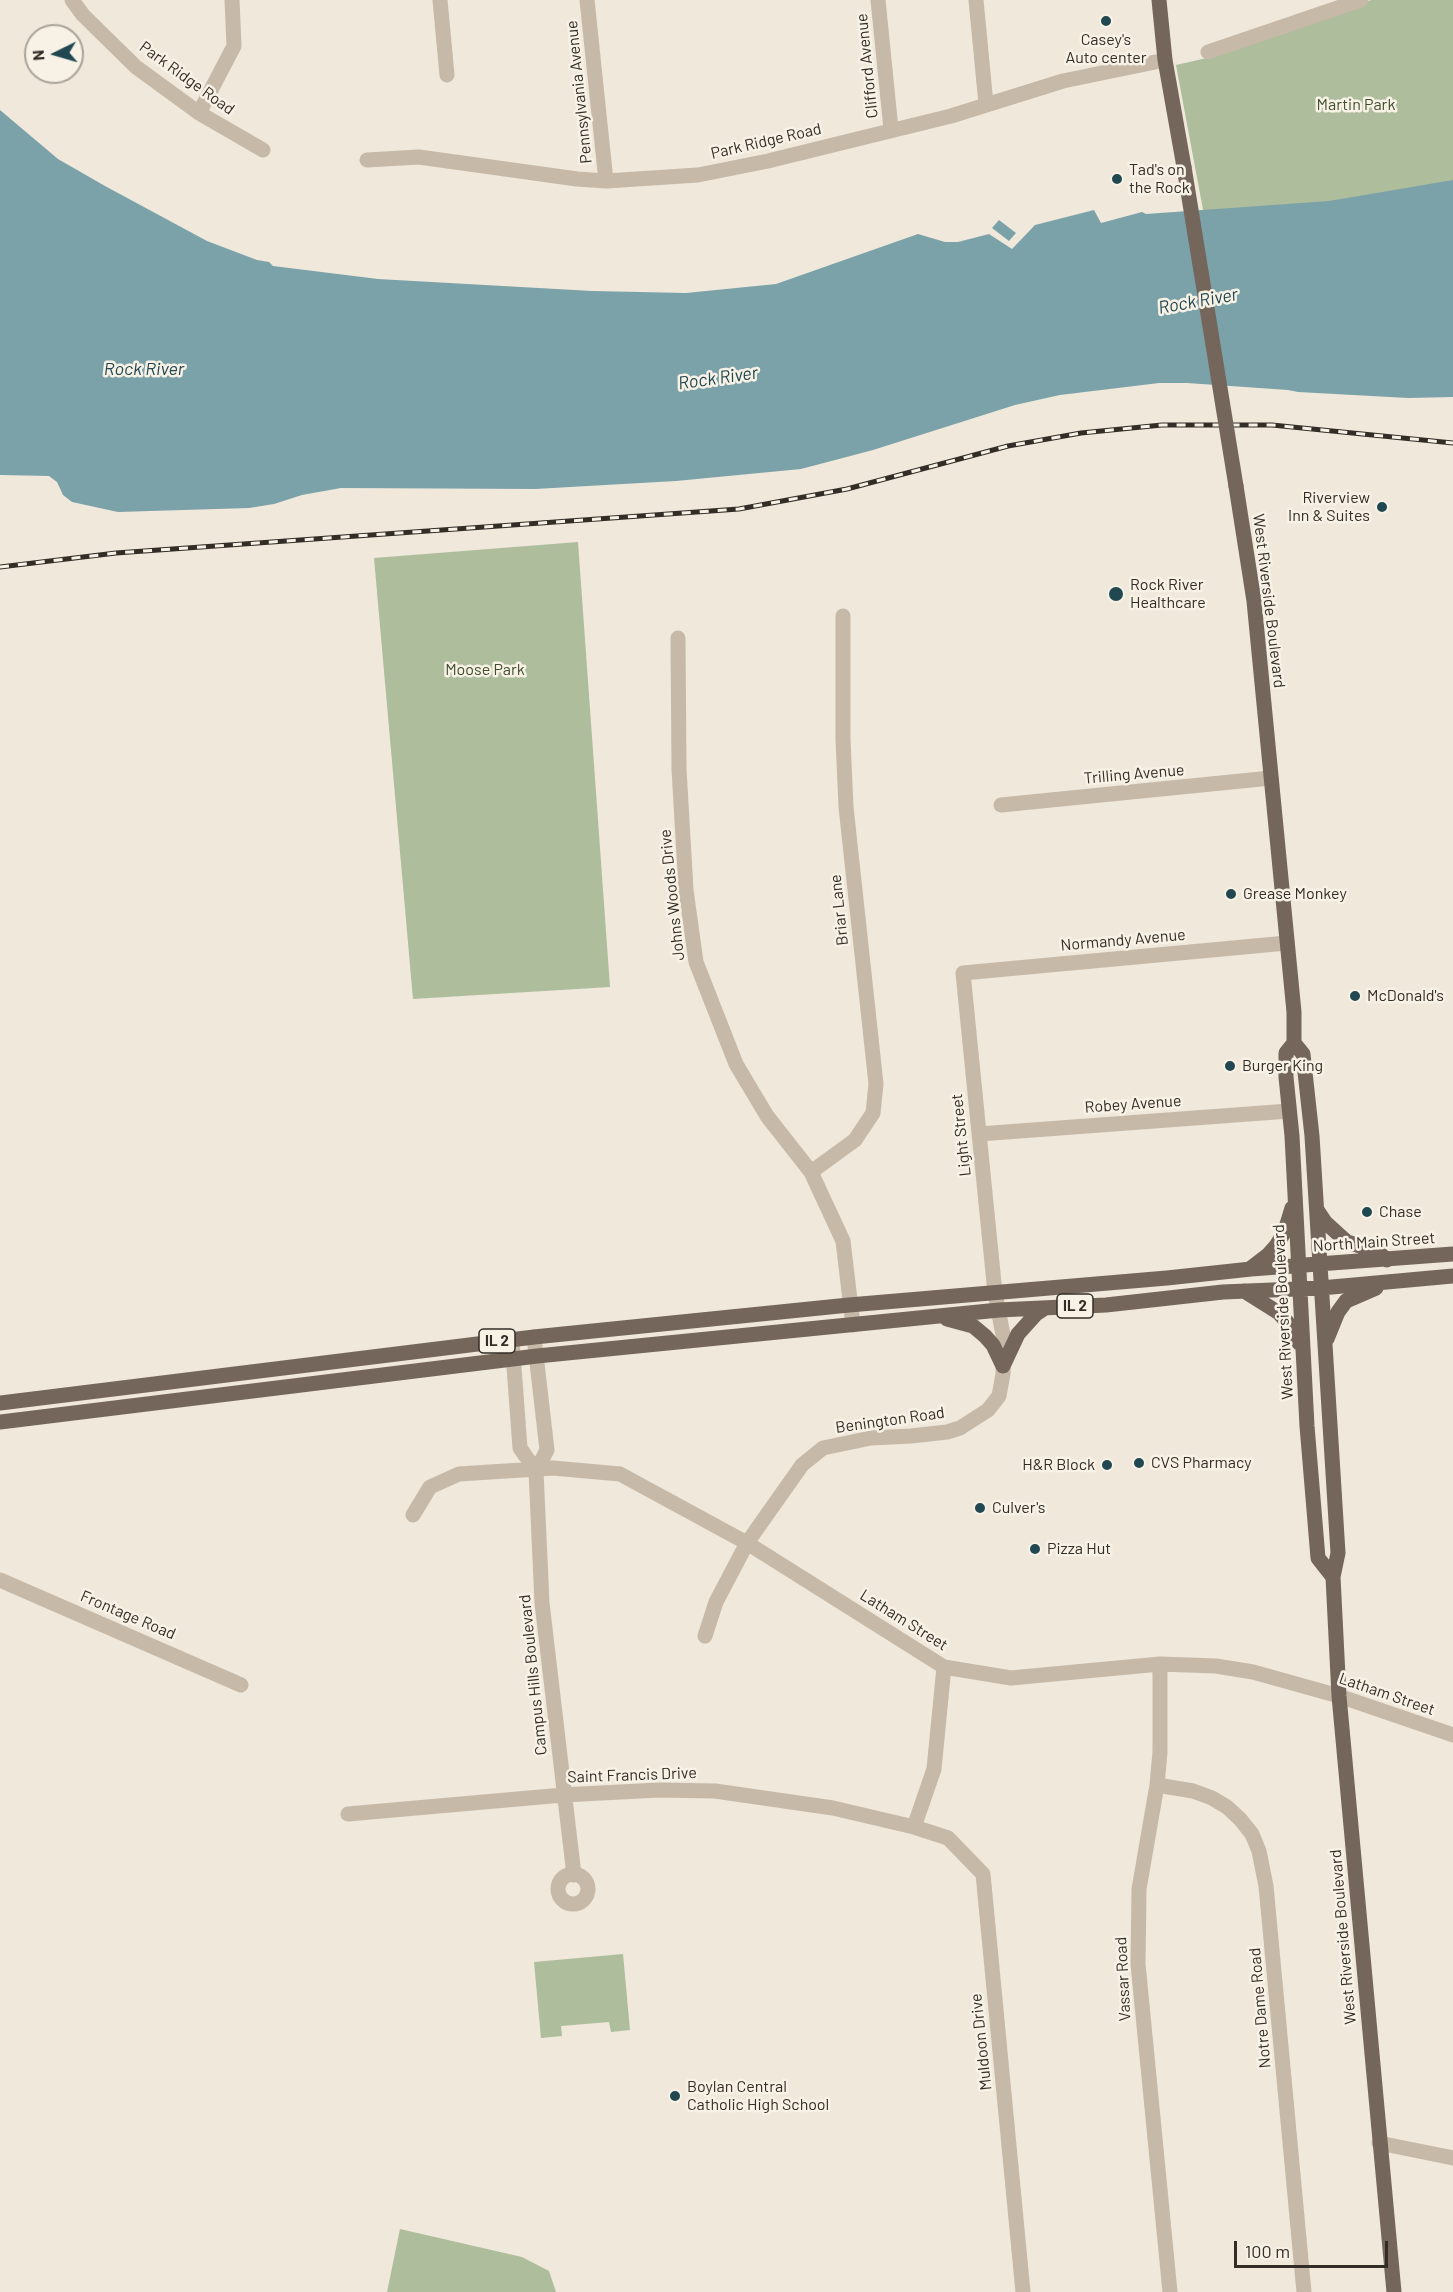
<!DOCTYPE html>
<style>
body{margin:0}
#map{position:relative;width:1453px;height:2292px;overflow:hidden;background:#efe8db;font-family:Barlow,sans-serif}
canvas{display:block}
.north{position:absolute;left:24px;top:24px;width:60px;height:60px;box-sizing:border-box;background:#f7f1e6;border:2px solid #a9a39a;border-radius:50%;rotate:265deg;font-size:16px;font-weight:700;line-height:24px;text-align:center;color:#332d27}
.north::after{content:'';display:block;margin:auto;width:21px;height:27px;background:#214851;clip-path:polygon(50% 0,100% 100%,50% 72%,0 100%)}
.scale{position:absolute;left:1234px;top:2241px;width:154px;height:27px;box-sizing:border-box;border:3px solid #332d27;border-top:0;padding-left:8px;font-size:18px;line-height:21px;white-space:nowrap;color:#332d27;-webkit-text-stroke:4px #f7f1e6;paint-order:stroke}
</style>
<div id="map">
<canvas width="1453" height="2292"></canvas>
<div class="north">N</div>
<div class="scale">100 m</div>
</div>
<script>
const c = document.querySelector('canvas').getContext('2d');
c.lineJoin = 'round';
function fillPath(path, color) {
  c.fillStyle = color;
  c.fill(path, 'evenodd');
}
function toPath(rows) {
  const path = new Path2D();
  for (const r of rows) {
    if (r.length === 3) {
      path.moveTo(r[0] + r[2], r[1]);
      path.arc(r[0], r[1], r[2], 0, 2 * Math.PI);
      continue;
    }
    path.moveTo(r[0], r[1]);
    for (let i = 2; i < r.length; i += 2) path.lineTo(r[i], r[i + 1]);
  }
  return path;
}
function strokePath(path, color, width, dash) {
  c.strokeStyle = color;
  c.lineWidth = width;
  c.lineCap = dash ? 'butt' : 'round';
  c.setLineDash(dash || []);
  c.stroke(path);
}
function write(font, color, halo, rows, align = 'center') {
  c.font = font + ' Barlow,sans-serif';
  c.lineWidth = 5;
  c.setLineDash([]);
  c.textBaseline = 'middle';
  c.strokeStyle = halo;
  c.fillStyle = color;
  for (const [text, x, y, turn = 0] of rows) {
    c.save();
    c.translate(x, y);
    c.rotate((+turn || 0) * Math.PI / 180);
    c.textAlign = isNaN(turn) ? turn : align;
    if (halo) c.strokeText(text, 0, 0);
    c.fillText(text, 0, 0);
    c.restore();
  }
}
fillPath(toPath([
 [1371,0,1453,0,1453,186,1406,194,1204,215,1176,65,1220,55],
 [578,542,610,987,413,999,374,558],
 [623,1954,630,2030,611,2032,609,2022,561,2026,562,2036,541,2038,534,1962],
 [400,2229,522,2257,549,2271,556,2292,387,2292]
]), '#aebd9c');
fillPath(toPath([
 [0,110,58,159,105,186,207,241,257,260,269,262,273,266,378,279,592,291,686,293,776,284,918,234,945,242,958,242,989,234,1012,249,1035,225,1094,210,1101,223,1142,212,1146,214,1329,201,1453,180,1453,397,1408,398,1298,392,1288,390,1187,383,1159,383,1060,395,1015,405,873,450,801,469,676,481,535,489,341,488,302,495,274,504,249,508,118,512,72,502,63,495,57,482,49,476,0,475],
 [999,220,1016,233,1009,241,992,228]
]), '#7ca2a9');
strokePath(toPath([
 [72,0,83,15,136,67,199,113,263,150],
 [440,0,447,75],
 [587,0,606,181],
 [878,0,891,129],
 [976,0,986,104],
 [1208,52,1361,0],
 [199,113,234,46,232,0],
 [367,160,419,157,577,179,606,181,698,175,768,161,951,116,1063,81,1165,60],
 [678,638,679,769,686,890,696,962,736,1064,767,1116,811,1172,843,1241,853,1325],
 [1001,805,1271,778],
 [979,1134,1289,1111],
 [811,1172,855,1140,873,1113,876,1084,846,807,843,739,843,616],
 [534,1337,547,1450,536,1471,542,1603,574,1875],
 [512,1340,520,1448,536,1471],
 [413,1515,430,1487,459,1474,553,1468,620,1474,747,1543,944,1667,1011,1678,1160,1664,1216,1666,1253,1672,1339,1696,1453,1735],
 [0,1580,241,1685],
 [705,1636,716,1602,747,1543,802,1465,823,1448,871,1438,911,1436,947,1432,960,1428,988,1410,999,1396,1003,1374,1004,1340,995,1293,963,973,1287,943],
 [1160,1664,1160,1752,1157,1785,1139,1889,1138,1964,1170,2292],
 [1157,1785,1193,1791,1212,1798,1227,1807,1240,1819,1252,1834,1259,1851,1266,1886,1304,2292],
 [348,1814,563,1795,659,1790,715,1791,833,1808,914,1827,948,1838,983,1874,1023,2292],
 [914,1827,934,1769,944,1667],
 [573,1889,15],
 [1379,2143,1453,2158]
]), '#c6b9a8', 15);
strokePath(toPath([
 [1159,0,1165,60,1184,167],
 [1236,486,1254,601,1294,1012,1294,1043,1286,1053,1286,1077,1292,1136,1307,1426,1318,1558,1333,1577],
 [1294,1043,1303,1054,1312,1136,1338,1553,1333,1577,1339,1696,1394,2292],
 [1317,1210,1325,1222,1347,1242,1377,1251,1387,1260],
 [1251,1268,1268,1255,1276,1246,1285,1231,1292,1208],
 [1244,1291,1279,1313,1287,1322,1299,1343],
 [947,1319,973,1326,985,1336,993,1345,1003,1366],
 [1327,1339,1338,1312,1346,1301,1376,1288],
 [1003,1366,1018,1334,1036,1314,1045,1308],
 [0,1403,534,1337,849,1305,1167,1278,1251,1269,1453,1254],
 [0,1422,537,1356,999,1310,1106,1305,1223,1292,1321,1288,1453,1276]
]), '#74665a', 15);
const rail = toPath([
 [0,567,116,553,739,509,847,489,1008,446,1081,433,1162,425,1272,425,1453,443]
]);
strokePath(rail, '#332d27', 5);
strokePath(rail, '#f7f1e6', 3, [9]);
strokePath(toPath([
 [1184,167,1236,486]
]), '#74665a', 15);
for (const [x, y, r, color] of [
 [1106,21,6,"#214851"],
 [1117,179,6,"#214851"],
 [1382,507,6,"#214851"],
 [1116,594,8,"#214851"],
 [1231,894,6,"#214851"],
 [1355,996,6,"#214851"],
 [1230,1066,6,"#214851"],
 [1367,1212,6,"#214851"],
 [1139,1463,6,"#214851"],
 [1107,1465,6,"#214851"],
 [980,1508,6,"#214851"],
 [1035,1549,6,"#214851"],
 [675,2096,6,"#214851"]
]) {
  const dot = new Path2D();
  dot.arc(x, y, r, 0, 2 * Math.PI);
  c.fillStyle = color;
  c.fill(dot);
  strokePath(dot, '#f7f1e6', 2);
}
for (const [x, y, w] of [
 [1075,1306,36],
 [497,1341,36]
]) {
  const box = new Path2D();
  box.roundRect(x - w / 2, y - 12, w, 24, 4.5);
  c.fillStyle = '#f7f1e6';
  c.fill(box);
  strokePath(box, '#332d27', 1.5);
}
write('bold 15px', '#332d27', null, [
 ["IL 2",1075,1306],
 ["IL 2",497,1341]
]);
write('16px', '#332d27', '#f7f1e6', [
 ["Casey's",1106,40,"center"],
 ["Auto center",1106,58,"center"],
 ["Tad's on",1129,170],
 ["the Rock",1129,188],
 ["Riverview",1370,498,"right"],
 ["Inn & Suites",1370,516,"right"],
 ["Rock River",1130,585],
 ["Healthcare",1130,603],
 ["Grease Monkey",1243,894],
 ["McDonald's",1367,996],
 ["Burger King",1242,1066],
 ["Chase",1379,1212],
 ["CVS Pharmacy",1151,1463],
 ["H&R Block",1095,1465,"right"],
 ["Culver's",992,1508],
 ["Pizza Hut",1047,1549],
 ["Boylan Central",687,2087],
 ["Catholic High School",687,2105]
], 'left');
write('16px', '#332d27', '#f7f1e6', [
 ["Clifford Avenue",867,66,-96],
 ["Park Ridge Road",187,78,36],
 ["Pennsylvania Avenue",579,92,-96],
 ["Park Ridge Road",766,141,-13],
 ["West Riverside Boulevard",1269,601,83],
 ["Trilling Avenue",1134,774,-5],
 ["Johns Woods Drive",672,895,-96],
 ["Briar Lane",839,910,-96],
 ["Normandy Avenue",1123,940,-5],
 ["Robey Avenue",1133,1104,-4],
 ["Light Street",961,1135,-96],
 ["North Main Street",1374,1242,-4],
 ["West Riverside Boulevard",1283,1312,-93],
 ["Benington Road",890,1420,-8],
 ["Frontage Road",128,1615,23],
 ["Latham Street",904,1620,32],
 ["Campus Hills Boulevard",533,1675,-96],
 ["Latham Street",1387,1694,19],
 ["Saint Francis Drive",632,1775,-2],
 ["West Riverside Boulevard",1343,1937,-95],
 ["Vassar Road",1123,1979,-93],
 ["Notre Dame Road",1260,2008,-95],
 ["Muldoon Drive",981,2042,-96]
]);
write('16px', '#3f4f2d', '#f7f1e6', [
 ["Martin Park",1356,105],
 ["Moose Park",485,670]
]);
write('italic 18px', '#214851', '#f7f1e6', [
 ["Rock River",1198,301,-10],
 ["Rock River",144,369],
 ["Rock River",718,378,-8]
]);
</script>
